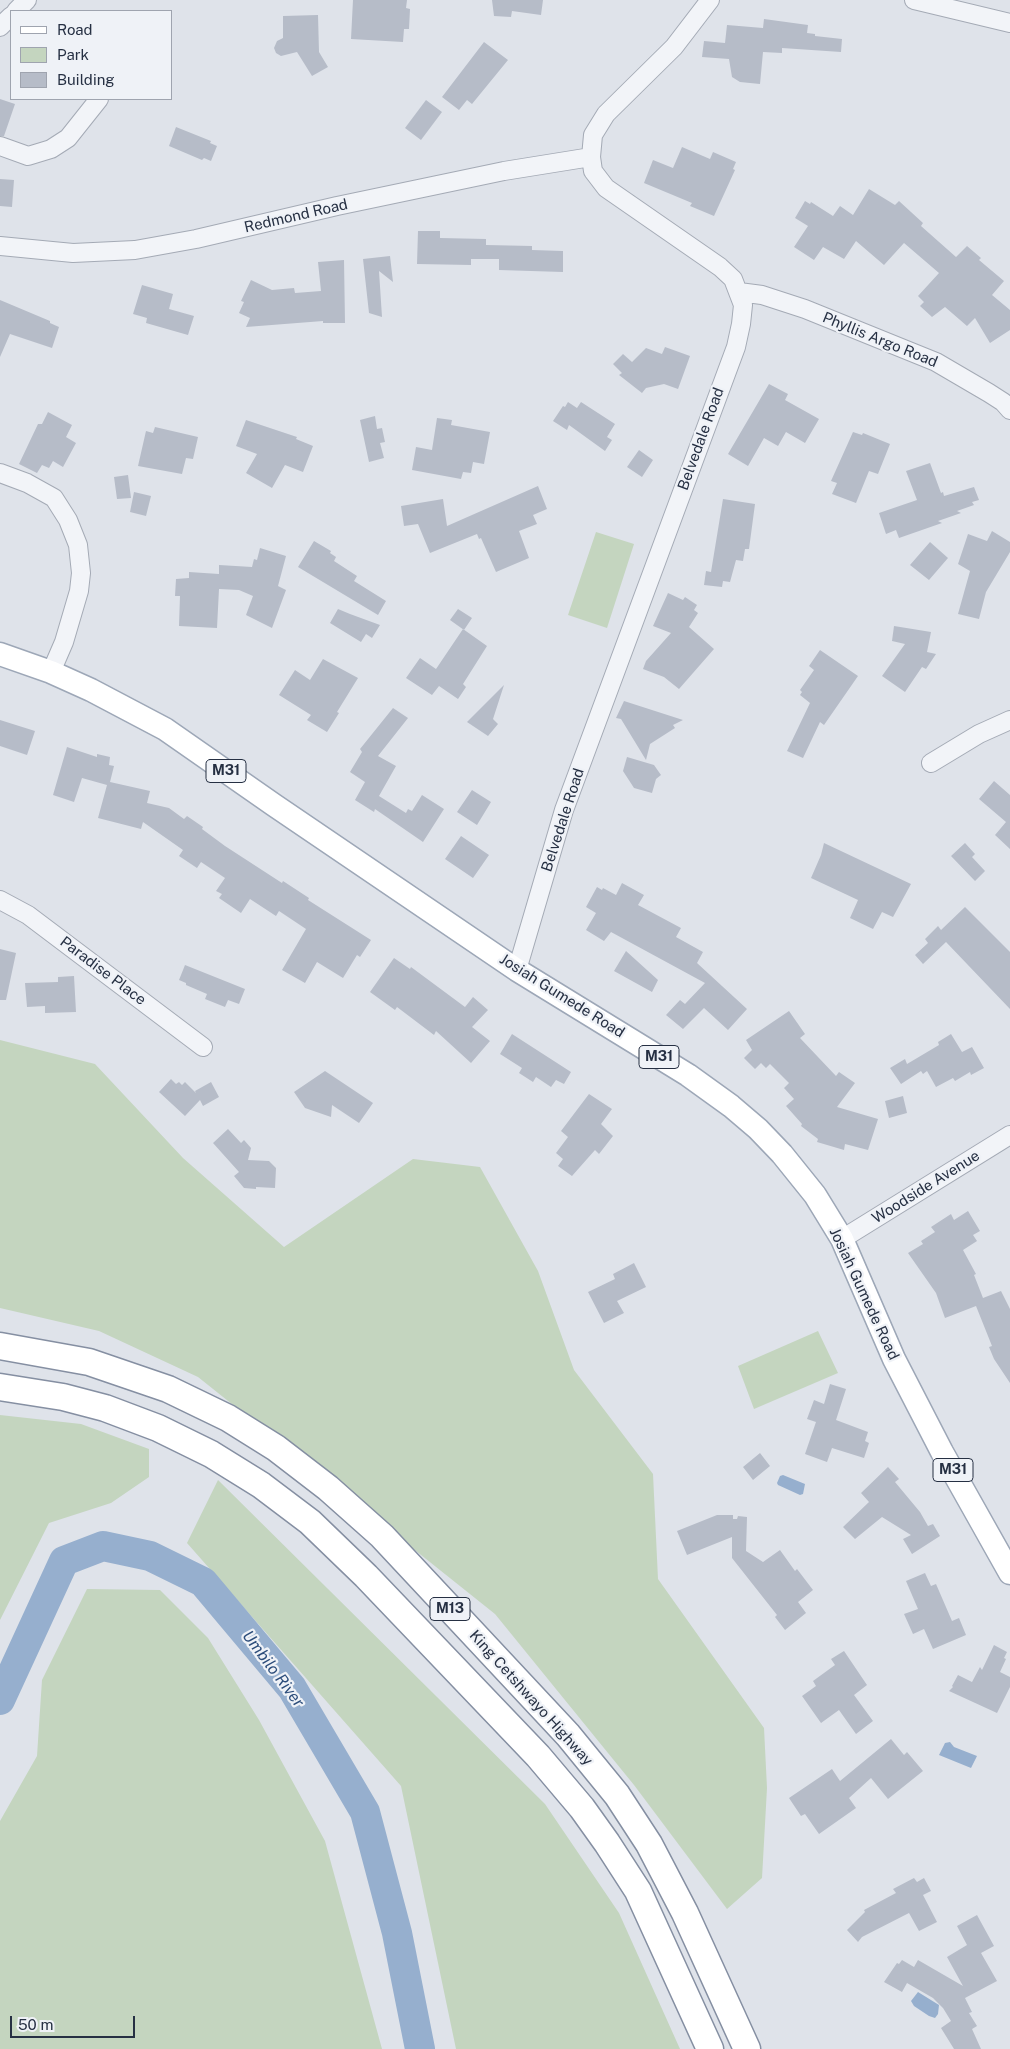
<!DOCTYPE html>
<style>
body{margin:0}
#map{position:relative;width:1010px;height:2049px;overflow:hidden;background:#dfe3ea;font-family:"Public Sans",sans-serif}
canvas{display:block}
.legend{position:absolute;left:10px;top:10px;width:162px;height:90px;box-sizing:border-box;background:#eff2f7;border:1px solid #9fa4af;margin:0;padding:6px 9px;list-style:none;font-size:15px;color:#263043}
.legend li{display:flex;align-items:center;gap:10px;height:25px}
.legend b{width:25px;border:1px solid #9fa4af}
.scale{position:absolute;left:10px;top:2016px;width:125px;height:22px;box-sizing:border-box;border:2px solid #263043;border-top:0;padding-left:6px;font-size:15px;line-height:18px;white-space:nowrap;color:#263043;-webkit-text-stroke:4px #eff2f7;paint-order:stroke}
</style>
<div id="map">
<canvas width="1010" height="2049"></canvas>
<ul class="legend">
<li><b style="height:6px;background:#fff"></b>Road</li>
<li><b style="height:14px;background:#c4d5bf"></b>Park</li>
<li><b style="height:14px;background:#b6bcc8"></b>Building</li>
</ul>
<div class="scale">50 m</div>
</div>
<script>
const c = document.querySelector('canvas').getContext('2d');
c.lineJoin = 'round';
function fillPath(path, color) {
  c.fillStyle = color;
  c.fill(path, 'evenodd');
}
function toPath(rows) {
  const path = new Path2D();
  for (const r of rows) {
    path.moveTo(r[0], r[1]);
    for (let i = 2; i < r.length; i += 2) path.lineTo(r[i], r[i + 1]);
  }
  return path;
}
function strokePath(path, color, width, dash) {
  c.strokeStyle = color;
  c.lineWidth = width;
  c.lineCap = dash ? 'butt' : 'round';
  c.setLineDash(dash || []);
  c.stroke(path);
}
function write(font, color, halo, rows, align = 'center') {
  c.font = font + ' "Public Sans",sans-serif';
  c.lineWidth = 4.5;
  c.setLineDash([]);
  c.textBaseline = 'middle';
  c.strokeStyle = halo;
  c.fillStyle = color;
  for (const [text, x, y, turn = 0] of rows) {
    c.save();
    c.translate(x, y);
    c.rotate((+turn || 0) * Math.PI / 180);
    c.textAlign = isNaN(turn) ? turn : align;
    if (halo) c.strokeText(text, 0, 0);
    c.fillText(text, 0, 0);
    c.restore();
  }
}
fillPath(toPath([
 [596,532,634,544,607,628,568,615],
 [0,1040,95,1064,183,1158,284,1247,413,1159,480,1167,538,1271,574,1370,653,1474,658,1579,764,1728,767,1788,762,1878,727,1909,634,1785,495,1614,198,1377,99,1331,0,1308],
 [818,1331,838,1373,754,1409,738,1366],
 [0,1415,81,1424,149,1449,149,1477,111,1503,49,1523,0,1620],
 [218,1480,545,1804,619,1913,680,2049,456,2049,401,1786,187,1543],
 [87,1589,160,1590,208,1638,259,1720,325,1841,382,2049,0,2049,0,1821,37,1756,42,1680]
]), '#c4d5bf');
fillPath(toPath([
 [783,1475,805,1484,803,1494,800,1495,778,1485,777,1483,780,1476],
 [950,1742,954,1747,977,1756,971,1768,939,1755,945,1743],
 [918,1992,939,2005,938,2014,935,2018,929,2016,914,2006,911,2001]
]), '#96afce');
strokePath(toPath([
 [0,1700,64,1561,103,1546,150,1556,203,1582,292,1688,365,1812,397,1933,420,2049]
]), '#96afce', 30);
fillPath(toPath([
 [353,0,407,0,406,8,410,9,409,29,404,29,403,42,351,39],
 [492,0,543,0,541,15,512,11,511,17,494,16],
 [318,15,319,52,328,67,312,76,297,52,281,56,276,53,274,48,277,41,283,38,283,16],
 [764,19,808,25,807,33,815,34,815,36,842,39,841,52,782,48,782,53,763,52,760,84,740,82,732,77,729,59,702,57,704,41,725,43,727,25,763,28],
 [484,42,508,60,472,104,467,100,459,110,442,97],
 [0,99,15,104,4,136,0,136],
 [426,100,442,112,421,140,405,128],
 [176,127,211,141,210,143,217,146,211,161,204,158,202,160,169,146],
 [682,147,710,159,713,152,736,162,733,169,735,170,714,216,690,206,692,203,644,183,653,160,673,168],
 [0,179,14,180,12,207,0,206],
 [869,189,895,205,899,201,923,223,921,226,956,257,967,246,981,258,979,260,1004,281,992,295,1010,310,1010,330,990,343,975,318,967,326,945,307,932,317,920,306,924,302,918,296,939,273,904,243,884,265,856,241,844,259,823,247,814,260,794,247,808,226,795,218,805,201,810,204,811,202,833,216,840,206,853,215],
 [418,231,440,231,440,238,486,239,486,245,532,246,532,250,563,251,563,272,499,270,499,259,471,259,471,265,417,264],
 [390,256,393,282,379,271,382,317,369,313,363,259],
 [344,260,345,323,323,323,323,321,246,327,250,318,239,313,244,302,241,301,251,280,272,290,294,288,295,293,321,291,318,262],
 [142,285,173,294,169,309,194,316,188,335,146,323,147,318,133,314],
 [0,300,50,321,50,323,59,327,52,348,10,334,0,357],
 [665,347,690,356,678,389,664,384,646,388,642,393,619,375,622,373,613,364,623,354,632,362,646,348,662,354],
 [769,384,788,394,785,400,819,419,805,443,786,432,778,446,764,438,748,466,728,454],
 [568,402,577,408,581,402,615,424,607,437,612,440,605,451,569,425,567,430,553,421,563,406,565,407],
 [48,412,72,425,66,437,76,443,63,467,53,461,49,468,42,465,37,473,19,464,38,424,42,424],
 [375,416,377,429,382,428,385,442,380,443,384,458,369,462,360,420],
 [437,418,452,420,451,425,490,432,484,464,473,462,471,473,463,472,461,479,412,470,416,447,432,450],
 [246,420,297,437,296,439,313,446,303,472,285,465,272,488,246,473,257,454,236,446],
 [155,427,198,437,193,459,186,458,182,474,138,466,146,431,153,433],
 [853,432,862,435,863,433,890,444,878,474,869,471,856,503,832,494,837,483,831,481],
 [639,450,653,460,642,477,627,467],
 [930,463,941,493,943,492,944,496,974,487,979,500,972,502,974,505,957,511,961,513,938,521,942,523,899,538,896,530,886,534,879,513,917,500,906,471],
 [128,475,131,498,117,499,114,477],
 [538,486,547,509,533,515,537,524,519,531,529,558,496,572,481,538,479,539,477,534,430,553,418,524,404,526,401,506,443,499,447,526],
 [134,492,151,496,146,516,130,512],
 [723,499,755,504,749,549,745,549,743,561,736,560,730,582,723,581,722,587,704,585,706,571,711,572],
 [992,531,1010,542,1010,552,986,592,979,619,958,614,970,571,958,564,968,534,987,541],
 [314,541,331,551,330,553,336,557,334,561,357,576,354,581,386,601,378,615,298,567],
 [930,542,948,558,929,580,910,565],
 [260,548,286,556,278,586,286,590,272,628,246,615,253,596,239,590,219,589,217,628,179,626,180,596,175,596,176,579,189,578,189,572,219,574,219,565,252,567,254,559,257,560],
 [668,593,683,600,685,597,697,605,694,610,698,613,689,627,714,649,679,689,664,677,643,669,646,661,671,633,653,626],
 [338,609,350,614,380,625,372,638,366,634,361,642,330,623],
 [458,609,472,618,464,630,450,620],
 [894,626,931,632,927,652,936,654,926,669,922,667,905,692,882,676,905,644,892,641],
 [463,629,487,646,463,684,466,687,458,699,439,686,432,695,406,678,420,658,436,669],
 [820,650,858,676,824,725,820,722,803,758,787,751,810,703,800,695,802,692,800,690,814,670,809,666],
 [323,659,358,678,337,712,339,713,327,732,307,720,311,715,279,695,295,670,310,680],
 [504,685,493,719,498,724,488,736,467,722],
 [624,701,683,720,673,725,675,728,650,744,646,760,621,719,616,718],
 [393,708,408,718,378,756,396,766,379,796,406,813,408,809,412,811,422,795,444,809,423,842,375,809,374,812,355,800,365,782,350,772,362,752,360,749],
 [0,720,35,731,27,755,0,746],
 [67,747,97,757,97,754,110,757,109,765,114,766,110,782,150,791,147,803,169,808,184,819,187,816,203,827,202,829,225,846,282,883,283,881,309,898,308,900,371,940,360,957,357,955,343,978,317,962,305,983,282,970,306,929,279,911,276,916,250,899,241,913,219,898,222,894,216,891,225,878,201,862,197,868,179,856,183,850,143,822,141,829,98,818,107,785,82,778,74,802,53,795],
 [627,757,654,765,661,775,656,779,652,793,634,788,623,771],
 [994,781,1010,795,1010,849,995,835,1006,822,979,799],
 [472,790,491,802,477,825,457,812],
 [461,836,489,855,473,878,445,859],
 [824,843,911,884,893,917,882,912,873,929,850,918,858,900,811,878,821,855],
 [965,843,975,854,972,857,985,871,975,881,951,856],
 [622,883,644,895,638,905,681,928,676,937,703,952,697,963,747,1009,728,1030,704,1008,683,1029,666,1015,680,1000,685,1004,705,983,611,932,604,941,586,930,596,913,586,907,597,887,602,890,603,888,616,895],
 [965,907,1010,952,1010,1009,946,942,923,964,915,955,928,943,925,939,938,926,941,930],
 [0,949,16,953,6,1000,0,1000],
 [626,951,658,980,652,992,614,971],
 [394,958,410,969,411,967,465,1007,473,997,488,1010,472,1027,490,1041,471,1063,436,1031,434,1035,397,1007,395,1010,370,992],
 [185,965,245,989,239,1004,228,1000,225,1007,205,999,207,994,186,985,186,983,179,980],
 [74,976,76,1012,45,1013,45,1006,27,1007,25,983,58,982,58,977],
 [789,1011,805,1034,800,1038,836,1076,839,1072,855,1083,837,1107,878,1119,868,1150,845,1144,844,1150,817,1142,818,1139,801,1126,802,1124,786,1106,794,1099,784,1088,789,1083,770,1064,766,1068,761,1063,755,1069,744,1058,752,1050,746,1040],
 [512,1034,571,1072,564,1084,556,1080,551,1087,536,1077,533,1082,519,1073,522,1068,500,1054],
 [951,1034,962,1052,972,1047,984,1068,971,1075,970,1072,955,1081,953,1078,936,1087,927,1071,923,1074,921,1071,901,1084,890,1068,905,1059,907,1064,939,1045,938,1042],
 [325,1071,373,1103,359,1123,332,1105,331,1117,305,1108,294,1092],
 [171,1079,176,1084,179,1082,182,1085,185,1082,196,1093,195,1091,211,1082,219,1097,203,1106,200,1100,185,1116,159,1092],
 [589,1094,612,1109,601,1124,613,1136,599,1154,595,1150,572,1176,558,1166,563,1159,556,1153,568,1137,561,1131],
 [903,1096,907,1113,889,1118,885,1101],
 [228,1129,241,1143,244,1140,251,1148,248,1160,269,1161,276,1168,275,1188,256,1187,256,1189,244,1188,234,1176,239,1172,213,1143],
 [968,1211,980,1231,973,1235,977,1241,963,1250,976,1274,974,1275,983,1298,1001,1291,1010,1309,1010,1383,994,1359,989,1347,992,1346,976,1306,945,1318,936,1293,908,1253,923,1244,921,1241,935,1232,931,1227,951,1214,954,1220],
 [634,1263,646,1287,617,1301,624,1313,604,1323,588,1292,615,1279,613,1274],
 [830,1384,846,1389,836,1420,868,1432,865,1441,869,1443,864,1458,832,1448,827,1462,805,1454,816,1422,807,1419,814,1400,824,1404],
 [760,1453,770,1466,753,1480,743,1467],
 [888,1467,899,1479,895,1482,920,1512,928,1526,933,1524,940,1536,912,1554,903,1539,911,1535,882,1517,855,1539,843,1527,869,1502,861,1493],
 [717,1515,733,1515,733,1519,737,1519,738,1516,747,1517,746,1551,763,1562,780,1550,795,1571,797,1569,813,1590,798,1602,806,1613,785,1630,775,1617,777,1615,732,1558,732,1537,687,1555,677,1531],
 [925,1573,931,1586,936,1584,952,1621,959,1618,966,1635,933,1649,924,1629,913,1634,904,1614,918,1609,906,1581],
 [994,1645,1007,1652,1004,1658,1006,1659,1000,1672,1010,1677,1010,1687,997,1713,949,1691,953,1687,952,1686,958,1675,972,1682,980,1667,982,1670],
 [844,1651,867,1685,854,1695,873,1721,856,1734,839,1710,821,1723,802,1696,816,1686,813,1681,835,1665,831,1659],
 [891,1739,904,1755,907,1752,923,1771,888,1799,871,1778,849,1798,856,1808,819,1834,805,1814,801,1816,789,1798,832,1769,840,1781],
 [914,1878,917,1882,924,1878,931,1891,923,1895,937,1922,919,1931,909,1913,862,1937,858,1942,847,1930,865,1912,864,1910,896,1893,893,1889],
 [977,1915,994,1946,981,1953,997,1981,965,1998,972,2012,969,2013,977,2026,972,2029,981,2049,954,2049,941,2028,951,2021,943,2008,933,1998,907,1983,902,1992,884,1982,897,1963,899,1964,902,1960,914,1967,918,1960,963,1986,947,1957,967,1945,957,1926]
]), '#b6bcc8');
const minor = toPath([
 [914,0,1010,23],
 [16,11,27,0],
 [0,27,11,16],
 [0,146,28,156,51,149,68,138,99,99],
 [0,246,73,253,135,250,196,239,337,206,504,171,591,157],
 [739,292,762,295,805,309,936,362,989,393,1003,402,1010,410],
 [0,473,27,483,54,498,68,520,78,545,81,573,79,591,64,642,51,672],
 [931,763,979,734,1010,720],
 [0,900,28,915,203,1047],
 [517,970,564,810,736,347,741,324,743,305,733,279,720,267,606,188,593,171,591,157,593,135,606,114,674,47,710,0],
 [842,1239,1010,1135]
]);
const major = toPath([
 [0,654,51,672,91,690,165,729,274,805,517,970,688,1075,731,1106,758,1129,782,1154,815,1195,842,1239,894,1359,942,1452,1010,1573]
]);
const highway = toPath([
 [0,1346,89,1362,168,1389,228,1418,276,1448,328,1488,382,1536,568,1735,617,1795,649,1844,685,1913,747,2049],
 [0,1387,63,1397,105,1408,158,1428,211,1454,261,1485,310,1522,366,1576,538,1756,582,1808,607,1843,638,1891,710,2049]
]);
strokePath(minor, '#a4aab5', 20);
strokePath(major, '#9da7b7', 25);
strokePath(highway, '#858fa2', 29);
strokePath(minor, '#f2f4f8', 18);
strokePath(major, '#fff', 22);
strokePath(highway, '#fff', 26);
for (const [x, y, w] of [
 [226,771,40],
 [659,1057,40],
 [953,1470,40],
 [450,1609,40]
]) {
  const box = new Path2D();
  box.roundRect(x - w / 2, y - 11.5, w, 23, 4);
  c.fillStyle = '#eff2f7';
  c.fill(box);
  strokePath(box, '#263043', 1);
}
write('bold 14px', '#263043', null, [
 ["M31",226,771],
 ["M31",659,1057],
 ["M31",953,1470],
 ["M13",450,1609]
]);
write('15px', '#263043', '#eff2f7', [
 ["Redmond Road",296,216,-13],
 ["Phyllis Argo Road",880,340,22],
 ["Belvedale Road",701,439,-70],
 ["Belvedale Road",563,820,-72],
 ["Paradise Place",103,971,37],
 ["Josiah Gumede Road",562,996,32],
 ["Woodside Avenue",926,1187,-32],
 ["Josiah Gumede Road",864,1294,65],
 ["King Cetshwayo Highway",531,1698,48]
]);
write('italic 16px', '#2c4d7b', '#eff2f7', [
 ["Umbilo River",273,1669,53]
]);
</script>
